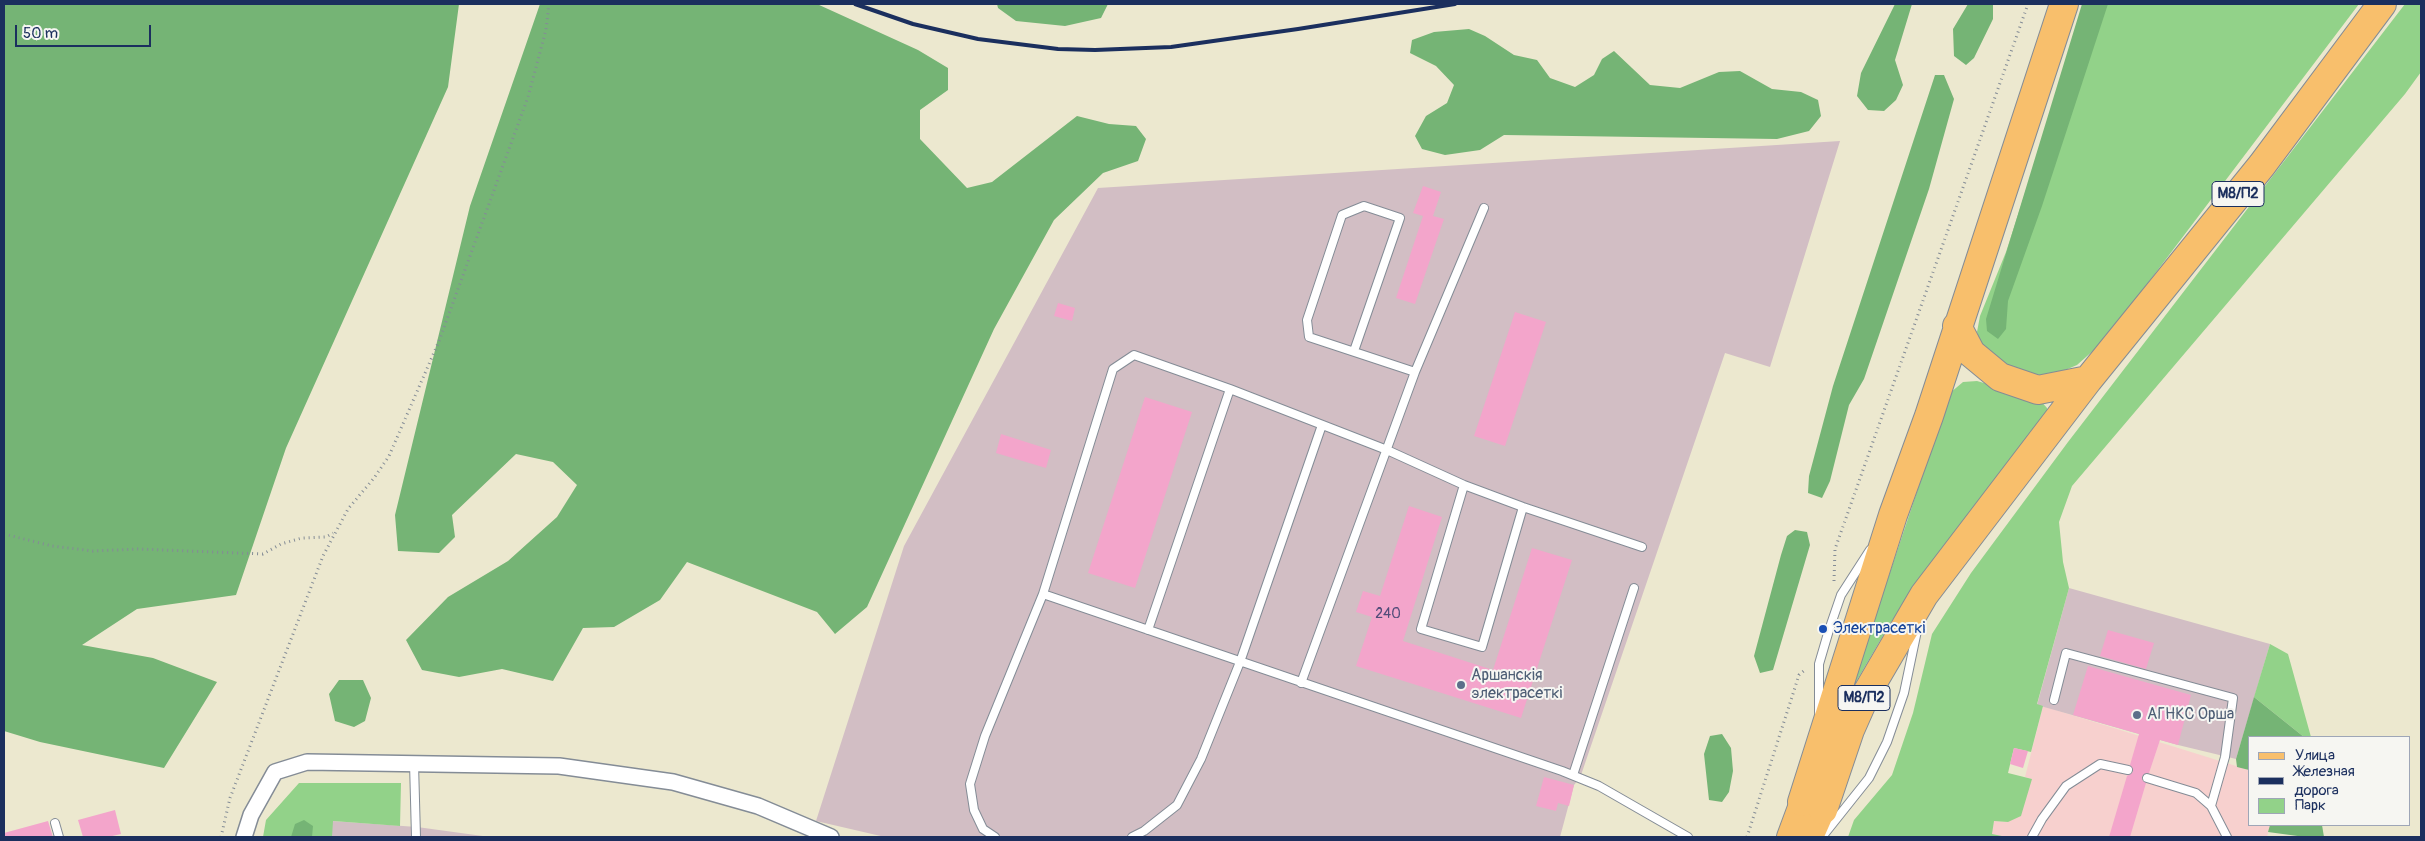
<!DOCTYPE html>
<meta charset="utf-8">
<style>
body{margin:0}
#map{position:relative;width:2425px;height:841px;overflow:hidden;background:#ece8cf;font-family:Pangolin,sans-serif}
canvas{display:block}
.frame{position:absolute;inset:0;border:5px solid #1b2f5e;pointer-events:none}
.legend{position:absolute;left:2248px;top:736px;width:162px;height:90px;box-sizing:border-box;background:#f6f6f2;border:1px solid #9ea6b7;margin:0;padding:6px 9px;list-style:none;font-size:15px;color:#1b2f5e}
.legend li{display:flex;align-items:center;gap:10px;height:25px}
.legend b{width:25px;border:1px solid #9ea6b7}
.scale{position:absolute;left:15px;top:25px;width:136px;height:22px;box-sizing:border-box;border:2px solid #1b2f5e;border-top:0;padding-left:6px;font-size:15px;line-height:18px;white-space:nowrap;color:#1b2f5e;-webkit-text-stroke:4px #f6f6f2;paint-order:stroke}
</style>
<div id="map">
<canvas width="2425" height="841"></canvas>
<div class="frame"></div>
<ul class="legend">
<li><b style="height:6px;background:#f8bf6c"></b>Улица</li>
<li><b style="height:6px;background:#1b2f5e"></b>Железная дорога</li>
<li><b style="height:14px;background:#92d289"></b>Парк</li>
</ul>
<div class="scale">50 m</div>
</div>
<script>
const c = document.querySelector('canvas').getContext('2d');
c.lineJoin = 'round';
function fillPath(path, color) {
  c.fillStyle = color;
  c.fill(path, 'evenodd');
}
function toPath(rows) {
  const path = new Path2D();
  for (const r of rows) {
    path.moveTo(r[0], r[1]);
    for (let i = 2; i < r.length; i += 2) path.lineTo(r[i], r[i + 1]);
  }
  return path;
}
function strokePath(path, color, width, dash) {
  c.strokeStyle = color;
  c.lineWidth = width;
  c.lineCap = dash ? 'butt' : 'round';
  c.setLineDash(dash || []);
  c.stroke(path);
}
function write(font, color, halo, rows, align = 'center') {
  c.font = font + ' Pangolin,sans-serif';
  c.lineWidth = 4;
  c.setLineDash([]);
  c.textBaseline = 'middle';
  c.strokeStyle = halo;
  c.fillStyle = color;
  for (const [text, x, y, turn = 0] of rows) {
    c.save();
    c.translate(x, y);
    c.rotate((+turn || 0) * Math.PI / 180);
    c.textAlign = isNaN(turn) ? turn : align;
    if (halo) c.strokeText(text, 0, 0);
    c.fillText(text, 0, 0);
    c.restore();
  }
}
fillPath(toPath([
 [2043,706,2249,770,2249,825,2270,825,2267,837,2007,837,1991,834,1994,821,2008,822,2032,779,2025,777]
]), '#f7d0ce');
fillPath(toPath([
 [1840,141,1770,367,1725,353,1580,778,1574,785,1560,837,885,837,816,821,904,546,1098,188],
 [2069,588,2270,644,2236,759,2178,745,2037,705],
 [332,821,417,827,490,837,332,837]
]), '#d2bec4');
fillPath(toPath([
 [2086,4,2359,4,2104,341,2077,365,2049,377,2016,375,1982,350,1977,332,1980,316,2006,252],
 [2405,4,2421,4,2421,72,2405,94,2072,486,2059,522,2063,562,2069,588,2037,704,2043,706,2031,752,2014,748,2008,773,2032,779,2021,816,2008,822,1994,821,1992,834,2007,837,1848,837,1854,820,1892,775,1913,713,1932,634,1971,573,2068,442],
 [1977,381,2039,399,2047,408,2047,415,1928,570,1891,622,1850,692,1950,393,1963,382],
 [2270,644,2288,654,2311,737,2304,737,2254,697],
 [299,783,401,783,400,826,333,821,332,837,263,837,266,820]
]), '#92d289');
fillPath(toPath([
 [4,4,459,4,448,87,286,448,236,595,137,609,82,645,153,658,217,682,164,768,40,742,4,731],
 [540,4,817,4,918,50,948,68,948,90,920,110,920,139,967,188,992,182,1077,116,1109,124,1136,126,1146,139,1138,161,1103,173,1054,220,994,329,867,607,835,634,817,612,687,562,660,600,614,627,583,628,553,681,502,669,459,677,422,670,406,640,448,597,508,561,557,517,577,485,553,462,516,454,452,515,455,537,439,553,398,551,395,515,470,206],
 [997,4,1108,4,1101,18,1065,26,1016,21,998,8],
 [1895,4,1912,4,1895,60,1903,85,1896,100,1884,111,1868,110,1857,96,1861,73],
 [1968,4,1993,4,1993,19,1974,58,1966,65,1954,56,1953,29],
 [2082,4,2108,4,2042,206,2008,301,2006,329,1998,339,1987,331,1986,319],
 [1469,29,1485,36,1514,55,1537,60,1550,78,1575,87,1594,75,1602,59,1614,51,1650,85,1680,88,1719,72,1740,71,1772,89,1801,92,1818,100,1821,116,1809,131,1777,139,1504,135,1480,150,1445,155,1422,149,1415,136,1426,116,1447,103,1454,85,1436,66,1410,53,1412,40,1434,32],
 [1935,75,1944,75,1954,99,1929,189,1864,379,1849,405,1830,481,1822,498,1808,493,1809,476,1833,386],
 [1795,530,1807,532,1810,545,1773,670,1760,673,1754,656,1781,555,1787,536],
 [339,680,363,680,371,698,365,721,354,727,335,721,329,694],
 [2254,697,2304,737,2249,737,2249,770,2237,767,2236,759],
 [1722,734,1731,748,1733,771,1729,792,1722,802,1709,800,1704,754,1710,736],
 [304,820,313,826,312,837,291,837,295,824],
 [2270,825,2322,825,2324,837,2305,837,2268,832]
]), '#75b475');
fillPath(toPath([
 [1423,186,1441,192,1433,216,1444,219,1415,304,1396,298,1423,216,1413,213],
 [1058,303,1075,308,1072,321,1054,316],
 [1515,312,1546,322,1505,446,1474,436],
 [1145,397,1192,412,1135,588,1088,573],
 [1001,434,1051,450,1046,468,996,453],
 [1409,506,1442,517,1403,641,1493,670,1532,548,1572,560,1521,718,1356,666,1372,617,1356,612,1363,591,1380,596],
 [2108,630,2154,643,2146,669,2100,656],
 [2088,666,2191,695,2178,745,2160,740,2149,773,2142,776,2142,780,2146,783,2130,837,2109,837,2127,776,2133,772,2130,765,2139,734,2073,715],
 [2014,748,2028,751,2023,768,2010,764],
 [1544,777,1574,785,1569,806,1558,803,1556,811,1536,806],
 [115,810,121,834,108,837,83,837,78,820],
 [48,821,53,837,5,837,4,833]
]), '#f3a5cb');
const lane = toPath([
 [1354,351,1400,218,1364,206,1342,215,1307,320,1309,337,1415,372],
 [1464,485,1421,629,1482,647,1523,507],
 [1642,547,1523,507,1464,485,1387,450,1230,389,1134,355,1113,369,1043,594,1562,771,1599,786,1688,837],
 [1148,630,1230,389],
 [1301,683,1415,372,1484,208],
 [2054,700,2066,653,2233,698,2225,757,2211,806],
 [1819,712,1819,664,1829,630,1841,595,1870,550],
 [414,763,416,837],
 [1573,775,1634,588],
 [2147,778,2196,793,2211,806,2227,837],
 [55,823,59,837],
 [995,837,983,829,974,810,970,784,985,736,1043,594],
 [1132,837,1144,831,1177,805,1201,759,1240,662,1322,425],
 [1822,837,1869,778,1887,742,1904,693,1918,626],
 [2032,837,2042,819,2066,786,2100,764,2128,770]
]);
const street = toPath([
 [244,837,251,815,275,772,307,762,559,766,673,782,758,806,831,837]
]);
const primary = toPath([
 [1789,837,1802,802],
 [1811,837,1823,810]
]);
const highway = toPath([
 [1957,326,1971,353,2000,377,2038,390,2088,380],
 [1802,802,1893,515,1929,416,2064,4],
 [1823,810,1850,730,1865,696,1924,595,2088,380,2262,165,2382,4]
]);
strokePath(lane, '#848c96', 10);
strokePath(street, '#848c96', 18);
strokePath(primary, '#848c96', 26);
strokePath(highway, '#848c96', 30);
strokePath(toPath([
 [4,534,52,546,93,551,138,549,263,554,281,544,302,538,326,537,333,533],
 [1834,581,1835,549,2028,4],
 [221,837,230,798,323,556,348,509,374,478,389,456,439,341,528,97,546,30,549,4],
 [1747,837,1799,675,1806,669]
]), '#848c96', 3, [1, 4]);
strokePath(lane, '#fff', 8);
strokePath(street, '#fff', 15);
strokePath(primary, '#f8bf6c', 24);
strokePath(highway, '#f8bf6c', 28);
strokePath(toPath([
 [855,4,913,24,978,39,1058,49,1095,50,1171,47,1298,29,1455,4]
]), '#1b2f5e', 4);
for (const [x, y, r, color] of [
 [1823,629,5,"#1a4fb4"],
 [1461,685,5,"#5c6f8a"],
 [2137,715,5,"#5c6f8a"]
]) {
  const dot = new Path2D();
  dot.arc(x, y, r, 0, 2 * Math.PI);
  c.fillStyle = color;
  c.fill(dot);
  strokePath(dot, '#f6f6f2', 2);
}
write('14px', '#514c79', null, [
 ["240",1388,614]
]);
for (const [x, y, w] of [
 [2238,194,52],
 [1864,698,52]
]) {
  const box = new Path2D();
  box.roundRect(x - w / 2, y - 12.5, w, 25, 4);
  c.fillStyle = '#f6f6f2';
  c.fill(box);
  strokePath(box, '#1b2f5e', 1);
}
write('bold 15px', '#1b2f5e', null, [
 ["М8/П2",2238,194],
 ["М8/П2",1864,698]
]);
write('16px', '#164399', '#f6f6f2', [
 ["Электрасеткі",1833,629]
], 'left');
write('16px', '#4e5e75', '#f6f6f2', [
 ["Аршанскія",1471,676],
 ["электрасеткі",1471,694],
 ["АГНКС Орша",2147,715]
], 'left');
</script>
